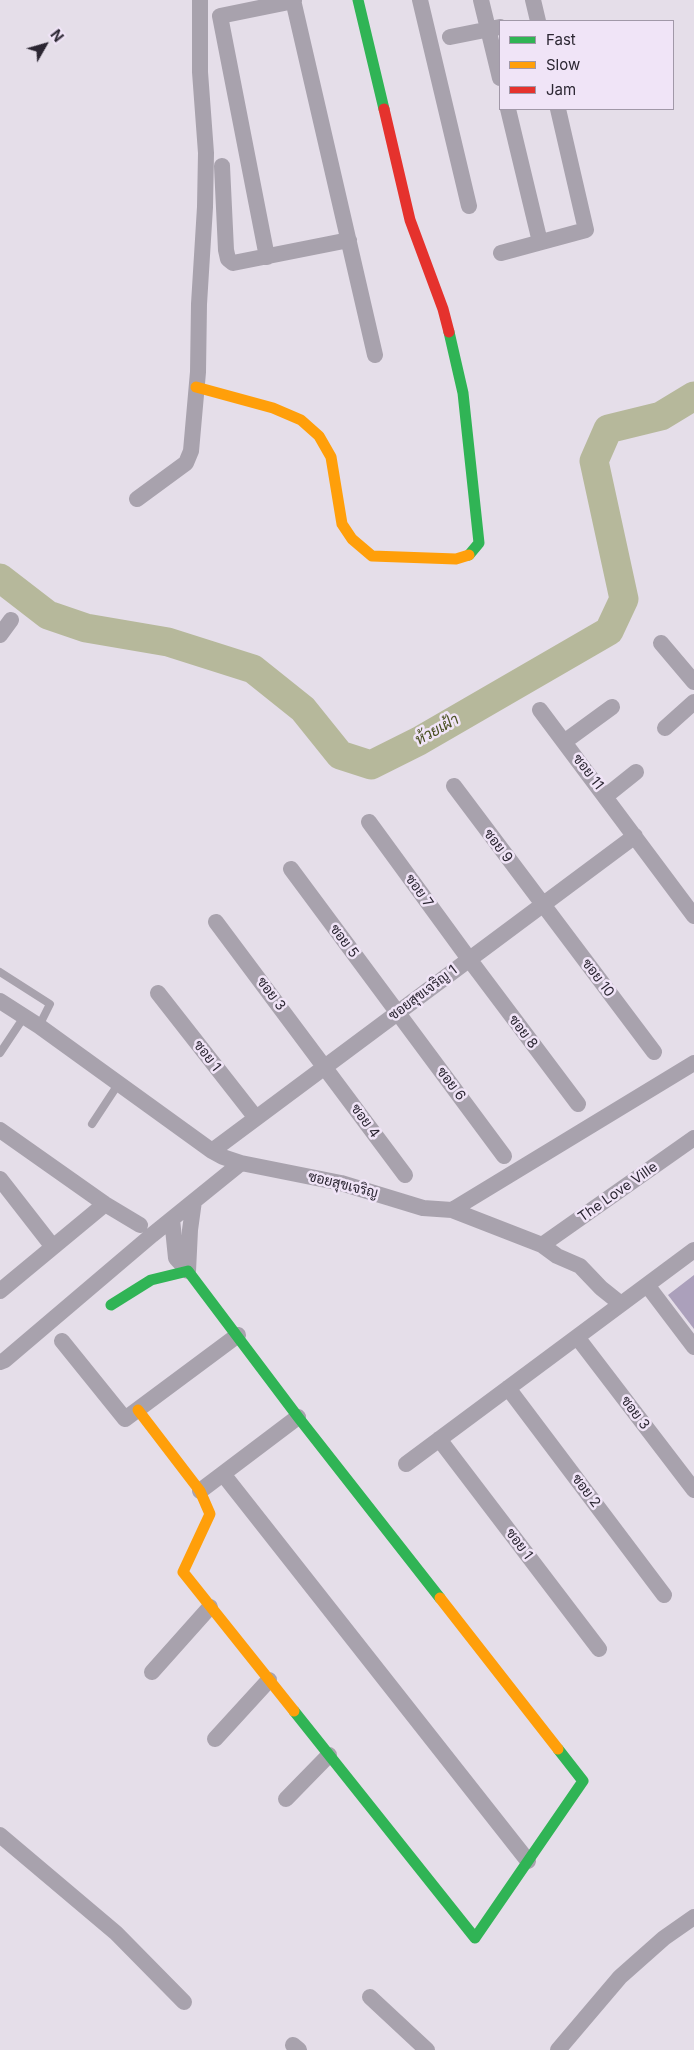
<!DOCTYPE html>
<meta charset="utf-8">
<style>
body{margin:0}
#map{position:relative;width:694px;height:2050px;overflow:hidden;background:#e5dee9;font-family:Inter,sans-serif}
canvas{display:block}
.legend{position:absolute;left:499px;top:20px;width:175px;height:90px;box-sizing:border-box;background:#f0e4f7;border:1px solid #a198a8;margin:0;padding:6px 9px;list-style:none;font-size:15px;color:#2b2632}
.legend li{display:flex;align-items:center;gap:10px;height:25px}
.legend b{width:25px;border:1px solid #a198a8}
.north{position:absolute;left:20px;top:20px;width:50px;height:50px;-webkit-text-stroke:4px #f0e4f7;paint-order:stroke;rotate:52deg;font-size:14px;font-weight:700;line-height:20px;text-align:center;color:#2b2632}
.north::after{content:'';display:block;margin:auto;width:18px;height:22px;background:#2b2632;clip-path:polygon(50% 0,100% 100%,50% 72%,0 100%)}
</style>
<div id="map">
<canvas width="694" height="2050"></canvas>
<ul class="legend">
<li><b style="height:6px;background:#30b455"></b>Fast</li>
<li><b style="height:6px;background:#ff9f0a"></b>Slow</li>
<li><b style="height:6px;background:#e5322d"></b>Jam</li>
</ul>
<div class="north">N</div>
</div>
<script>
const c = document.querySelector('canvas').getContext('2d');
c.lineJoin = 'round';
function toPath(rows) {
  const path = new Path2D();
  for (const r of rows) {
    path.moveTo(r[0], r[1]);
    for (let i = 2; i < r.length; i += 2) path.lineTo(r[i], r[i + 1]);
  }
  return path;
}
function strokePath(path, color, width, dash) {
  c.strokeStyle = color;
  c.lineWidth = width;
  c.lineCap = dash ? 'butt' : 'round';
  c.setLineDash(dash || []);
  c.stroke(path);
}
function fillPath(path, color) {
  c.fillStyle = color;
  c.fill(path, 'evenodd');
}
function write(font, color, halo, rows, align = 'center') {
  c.font = font + ' Inter,Sarabun,sans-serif';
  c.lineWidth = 5;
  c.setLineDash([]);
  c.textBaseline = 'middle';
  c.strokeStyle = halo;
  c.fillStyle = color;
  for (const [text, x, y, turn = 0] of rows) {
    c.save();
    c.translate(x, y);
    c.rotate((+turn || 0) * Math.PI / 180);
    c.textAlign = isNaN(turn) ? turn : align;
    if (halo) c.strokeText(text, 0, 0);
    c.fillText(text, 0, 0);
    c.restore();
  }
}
strokePath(toPath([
 [0,578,48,615,86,628,168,642,253,669,303,709,340,755,371,765,419,741,609,631,624,599,594,461,608,429,661,416,694,396]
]), '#b6b89b', 29);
fillPath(toPath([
 [694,1275,694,1329,668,1295]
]), '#aba0bb');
strokePath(toPath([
 [0,972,50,1004,39,1026],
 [0,1053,24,1017],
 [92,1124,119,1083]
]), '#a8a2ad', 8);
strokePath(toPath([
 [293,0,375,355],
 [420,0,469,206],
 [481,0,500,78],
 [533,0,538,21],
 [450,37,500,27],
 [508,109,540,242],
 [222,166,226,250,228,259,233,263,349,240],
 [501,253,586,230,558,109],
 [267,257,220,16,294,1],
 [137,499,186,463,191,451,198,372,199,304,205,207,206,153,200,72,200,0],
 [0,635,11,620],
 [661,643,694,682],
 [540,710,694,916],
 [665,728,694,702],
 [564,742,612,707],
 [454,786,654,1052],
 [606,796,636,772],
 [369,822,469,959,578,1104],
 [291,869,504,1156],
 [216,922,405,1175],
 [158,993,256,1118],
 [0,1001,39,1026,212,1151,223,1157,241,1163,341,1183,423,1208,452,1210,694,1063],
 [0,1130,105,1204,140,1225],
 [212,1151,635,836],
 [0,1179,53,1247],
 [452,1210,542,1245,557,1256,580,1266,601,1288,621,1304],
 [172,1219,176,1258,188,1271],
 [542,1245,694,1138],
 [188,1271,190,1230,194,1201],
 [647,1285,694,1347],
 [0,1291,105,1204],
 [577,1337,694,1490],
 [62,1341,125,1419,238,1335],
 [0,1362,5,1360,152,1235,241,1163],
 [508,1388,664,1595],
 [439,1439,599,1649],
 [406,1464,694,1250],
 [223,1474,528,1861],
 [200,1491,298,1417],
 [152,1672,210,1607],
 [215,1739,269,1680],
 [286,1799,329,1755],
 [0,1835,116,1933,184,2002],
 [370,1997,427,2050],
 [293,2045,299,2050],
 [558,2050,620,1977,664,1938,694,1917]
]), '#a8a2ad', 16);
strokePath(toPath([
 [358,0,384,109],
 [449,332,463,393,479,543,469,555],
 [111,1305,151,1280,188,1271,298,1417,440,1598],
 [294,1711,475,1938,583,1781,558,1749]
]), '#30b455', 11);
strokePath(toPath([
 [196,387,273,408,301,420,319,436,331,457,342,524,352,539,372,556,456,559,469,555],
 [138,1410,200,1491,210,1514,183,1572,294,1711],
 [440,1598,558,1749]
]), '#ff9f0a', 11);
strokePath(toPath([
 [384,109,410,220,443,309,449,332]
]), '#e5322d', 11);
write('14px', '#2b2632', '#f0e4f7', [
 ["ซอย 11",588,772,52],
 ["ซอย 9",498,846,53],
 ["ซอย 7",419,891,54],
 ["ซอย 5",344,941,53],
 ["ซอย 10",598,978,53],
 ["ซอยสุขเจริญ 1",423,993,-37],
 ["ซอย 3",271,994,53],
 ["ซอย 8",523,1032,53],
 ["ซอย 1",207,1056,52],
 ["ซอย 6",451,1084,53],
 ["ซอย 4",365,1121,54],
 ["ซอยสุขเจริญ",343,1185,14],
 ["The Love Ville",618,1192,-35],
 ["ซอย 3",635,1413,53],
 ["ซอย 2",586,1491,53],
 ["ซอย 1",519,1544,53]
]);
write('italic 15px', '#484f20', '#f0e4f7', [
 ["ห้วยเฝ้า",437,730,-29]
]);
</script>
